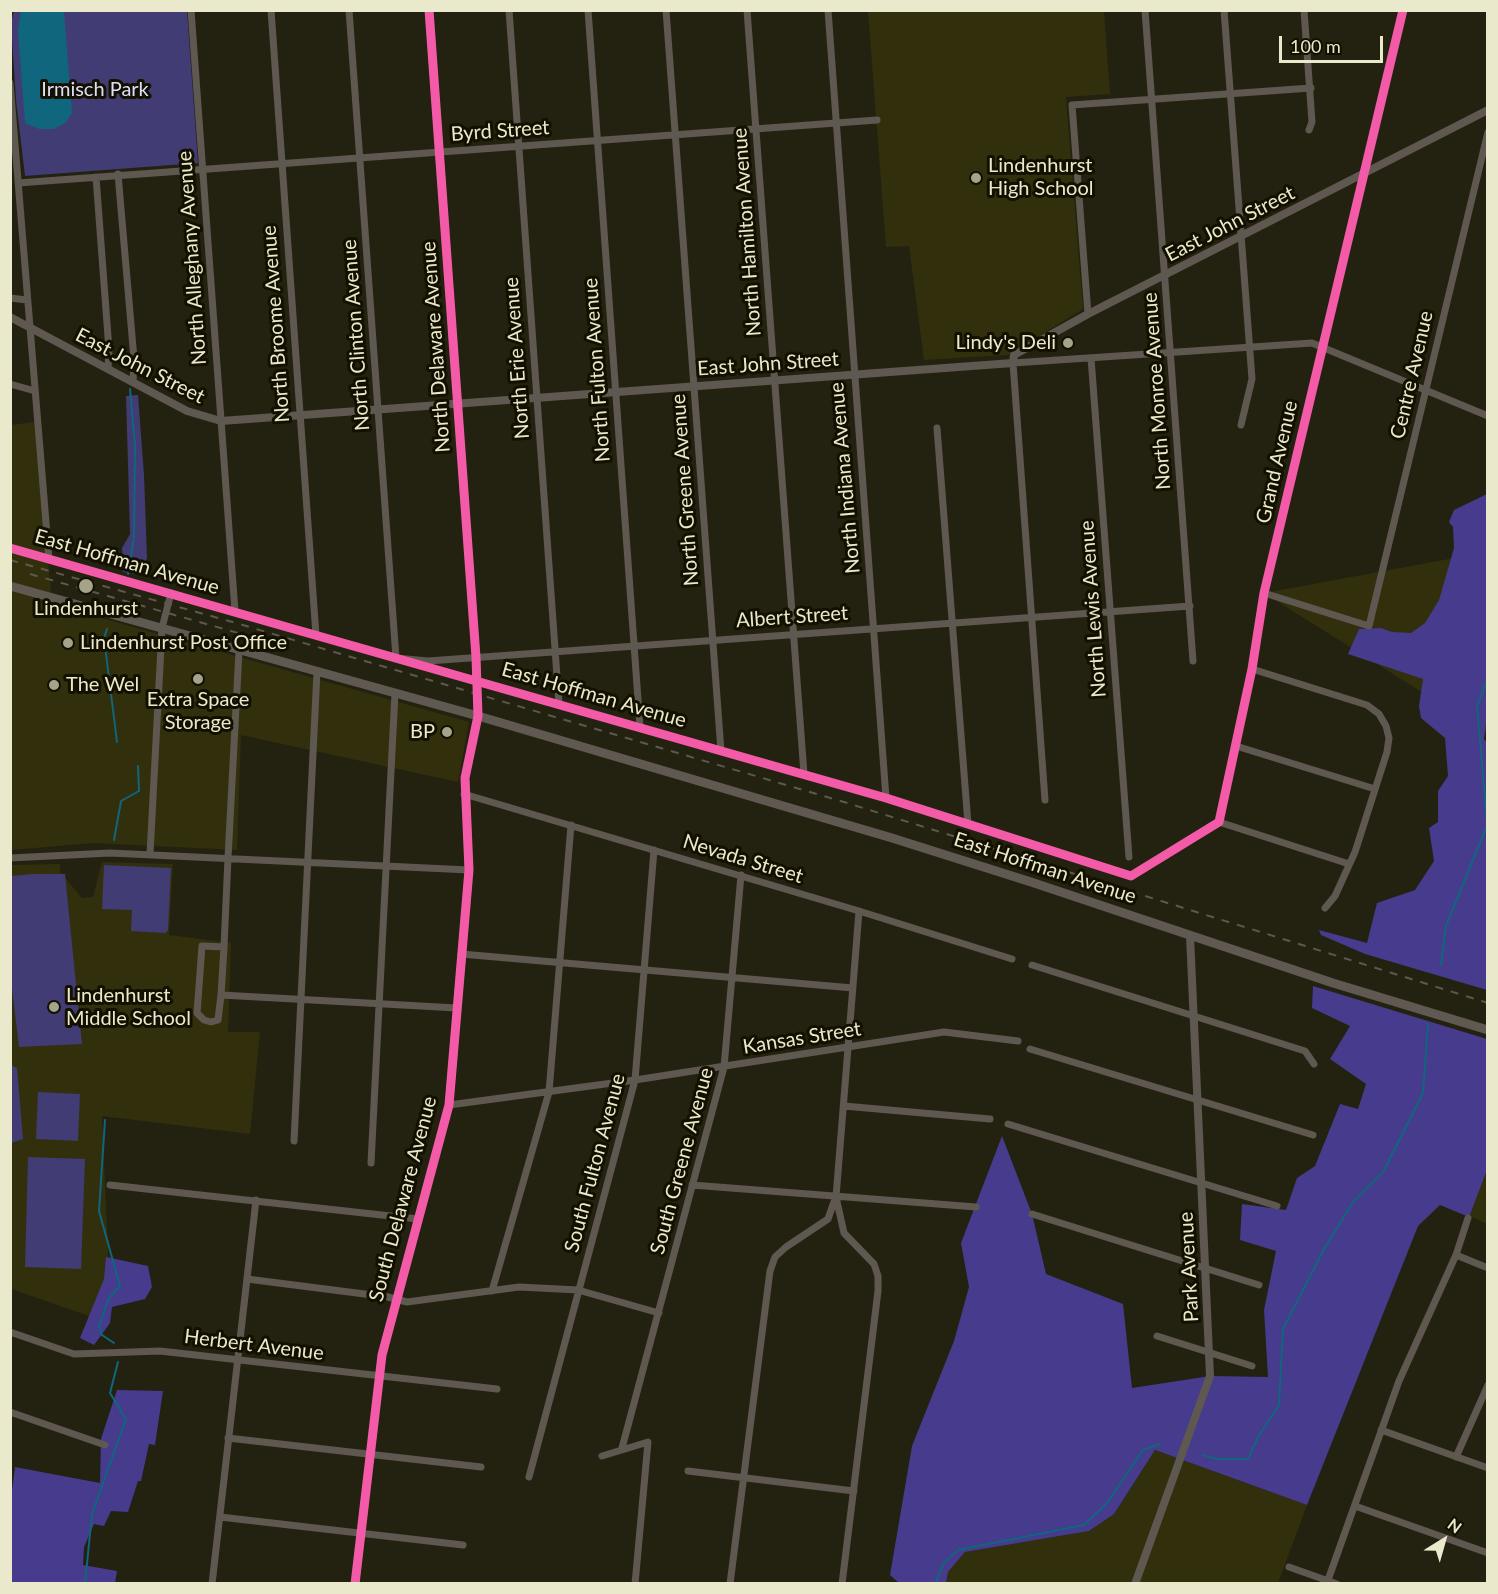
<!DOCTYPE html>
<style>
body{margin:0}
#map{position:relative;width:1498px;height:1594px;overflow:hidden;background:#232210;font-family:Lato,sans-serif}
canvas{display:block}
.frame{position:absolute;inset:0;border:12px solid #ebe9cb;pointer-events:none}
.north{position:absolute;left:1414px;top:1510px;width:60px;height:60px;-webkit-text-stroke:4px #131000;paint-order:stroke;rotate:37deg;font-size:16px;font-weight:700;line-height:24px;text-align:center;color:#ebe9cb}
.north::after{content:'';display:block;margin:auto;width:21px;height:27px;background:#ebe9cb;clip-path:polygon(50% 0,100% 100%,50% 72%,0 100%)}
.scale{position:absolute;left:1279px;top:36px;width:104px;height:27px;box-sizing:border-box;border:3px solid #ebe9cb;border-top:0;padding-left:8px;font-size:18px;line-height:21px;white-space:nowrap;color:#ebe9cb;-webkit-text-stroke:4px #131000;paint-order:stroke}
</style>
<div id="map">
<canvas width="1498" height="1594"></canvas>
<div class="frame"></div>
<div class="north">N</div>
<div class="scale">100 m</div>
</div>
<script>
const c = document.querySelector('canvas').getContext('2d');
c.lineJoin = 'round';
function fillPath(path, color) {
  c.fillStyle = color;
  c.fill(path, 'evenodd');
}
function toPath(rows) {
  const path = new Path2D();
  for (const r of rows) {
    path.moveTo(r[0], r[1]);
    for (let i = 2; i < r.length; i += 2) path.lineTo(r[i], r[i + 1]);
  }
  return path;
}
function strokePath(path, color, width, dash) {
  c.strokeStyle = color;
  c.lineWidth = width;
  c.lineCap = dash ? 'butt' : 'round';
  c.setLineDash(dash || []);
  c.stroke(path);
}
function write(font, color, halo, rows, align = 'center') {
  c.font = font + ' Lato,sans-serif';
  c.lineWidth = 6;
  c.setLineDash([]);
  c.textBaseline = 'middle';
  c.strokeStyle = halo;
  c.fillStyle = color;
  for (const [text, x, y, turn = 0] of rows) {
    c.save();
    c.translate(x, y);
    c.rotate((+turn || 0) * Math.PI / 180);
    c.textAlign = isNaN(turn) ? turn : align;
    if (halo) c.strokeText(text, 0, 0);
    c.fillText(text, 0, 0);
    c.restore();
  }
}
fillPath(toPath([
 [868,11,1104,11,1110,94,1066,97,1083,309,1008,355,924,360,909,246,886,247],
 [35,422,52,604,469,722,458,782,241,735,237,850,93,843,11,850,10,425],
 [1487,552,1487,733,1264,593],
 [102,862,173,864,169,935,231,943,228,1032,260,1032,250,1134,102,1116,109,1273,92,1317,11,1289,11,865,60,864,60,872,82,898,93,897],
 [1487,1169,1487,1224,1468,1215],
 [1155,1450,1307,1505,1278,1583,946,1584,948,1572,965,1552,1089,1531,1114,1514]
]), '#322f0d');
fillPath(toPath([
 [14,11,187,11,198,163,25,176,16,100,11,23],
 [138,395,144,475,147,558,140,575,123,572,122,548,130,534,126,396],
 [104,865,171,868,168,930,165,933,131,931,132,910,102,909],
 [33,874,65,874,82,1044,19,1047,10,972,11,876],
 [11,1065,17,1068,23,1139,11,1143],
 [38,1092,80,1094,78,1141,36,1139],
 [28,1157,85,1159,81,1269,25,1267]
]), '#413c74');
fillPath(toPath([
 [1487,494,1488,708,1484,739,1488,744,1487,990,1365,954,1321,935,1319,930,1367,943,1377,903,1415,890,1434,861,1429,828,1438,822,1438,791,1448,776,1445,738,1421,718,1419,706,1423,679,1348,654,1359,629,1381,628,1392,632,1411,633,1425,623,1439,600,1454,548,1453,527,1449,522,1454,510],
 [1313,986,1487,1039,1487,1170,1469,1217,1440,1205,1418,1226,1307,1505,1155,1450,1114,1514,1089,1531,965,1552,948,1572,946,1583,899,1583,890,1575,912,1446,954,1341,969,1287,961,1243,1002,1136,1032,1214,1046,1274,1123,1304,1132,1388,1210,1376,1268,1377,1264,1310,1276,1251,1240,1240,1242,1204,1286,1210,1297,1178,1315,1166,1340,1104,1358,1109,1366,1084,1330,1059,1350,1026,1312,1008],
 [106,1257,148,1266,152,1287,145,1299,112,1307,110,1323,94,1345,80,1338,104,1279],
 [117,1390,163,1391,155,1445,149,1444,141,1481,138,1481,128,1512,111,1511,104,1526,94,1524,84,1547,83,1565,117,1571,115,1583,11,1584,11,1498,15,1467,100,1483,101,1439]
]), '#463b8d');
fillPath(toPath([
 [21,10,64,11,72,113,65,123,54,129,39,129,25,123,18,31]
]), '#0f667d');
strokePath(toPath([
 [128,574,134,537,135,446,130,389],
 [107,629,104,638,117,742],
 [1487,822,1477,706,1488,677],
 [114,840,121,801,139,791,138,766],
 [1441,965,1446,926,1488,823],
 [105,1120,99,1211,120,1286,109,1298,99,1326,102,1335,114,1343],
 [1203,1455,1217,1459,1248,1459,1259,1435,1279,1405,1283,1329,1324,1249,1353,1202,1383,1172,1423,1093,1428,1024],
 [85,1584,92,1514,126,1419,110,1393,118,1362],
 [935,1584,944,1563,958,1550,1084,1525,1107,1503,1143,1450,1160,1444]
]), '#0f667d', 2);
strokePath(toPath([
 [191,10,235,611],
 [271,10,316,635],
 [349,10,396,658,428,661,1190,606],
 [509,10,559,704],
 [588,10,640,727],
 [666,10,721,751],
 [747,10,804,774],
 [828,10,886,798],
 [1145,10,1193,661],
 [1224,10,1252,379,1241,425],
 [1304,10,1312,122,1309,130],
 [10,83,49,559],
 [118,174,134,359,133,382],
 [96,177,109,350,108,368],
 [18,183,877,120],
 [10,298,27,300],
 [1088,314,1072,105,1311,88],
 [1091,358,1129,857],
 [10,384,35,391],
 [937,428,968,824],
 [1264,593,1369,626,1488,132],
 [1252,669,1367,705,1379,714,1386,726,1389,738,1387,752,1355,852,1335,896,1325,908],
 [1236,746,1375,789],
 [464,794,859,911,1012,959],
 [1045,800,1013,363,1312,343,1488,416],
 [1219,822,1349,864],
 [150,854,162,628,171,593],
 [10,858,110,853,469,870],
 [1131,876,1219,822,1252,669,1264,593,1403,10],
 [224,947,202,946,197,1013,204,1020,211,1022,218,1020,221,995,224,947,228,858,239,651],
 [461,954,853,988],
 [1032,965,1305,1051,1314,1064],
 [221,995,457,1008],
 [1030,1049,1313,1135],
 [449,1105,635,1080,944,1032,1018,1041],
 [844,1106,990,1119],
 [1008,1124,1277,1206],
 [294,1141,317,672],
 [371,1163,395,693],
 [110,1185,418,1219],
 [692,1185,976,1207],
 [1032,1214,1259,1285],
 [1456,1255,1488,1268],
 [247,1279,388,1297,407,1302,519,1287,578,1290,659,1313],
 [492,1291,549,1092,571,825],
 [10,1332,74,1354,160,1351,497,1389],
 [1157,1336,1252,1366],
 [10,1412,105,1445],
 [1381,1430,1488,1468],
 [228,1438,481,1467],
 [622,1448,724,1067,741,875],
 [602,1456,648,1442,635,1584],
 [1456,1457,1488,1385],
 [688,1471,854,1491],
 [529,1477,635,1080,654,850],
 [1355,1506,1488,1553],
 [220,1517,463,1545],
 [1289,1567,1337,1584],
 [1328,1580,1399,1381,1456,1255,1468,1218],
 [212,1584,256,1200],
 [730,1584,770,1271,775,1257,786,1247,828,1219,835,1199],
 [842,1584,878,1291,878,1276,874,1264,844,1233,836,1197,859,911]
]), '#5e5851', 7);
strokePath(toPath([
 [10,317,187,411,221,421,1013,363,1014,355,1088,314,1488,110],
 [10,548,886,798,1131,876],
 [355,1584,382,1355,449,1105,469,870,465,778,478,716,476,657,429,10],
 [1135,1584,1210,1376,1190,936]
]), '#5e5851', 8);
strokePath(toPath([
 [10,586,478,716,892,838,1031,882,1333,983,1488,1030]
]), '#605951', 9);
strokePath(toPath([
 [10,560,229,621,844,802,1488,1003],
 [30,574,284,646]
]), '#5d584f', 2, [8, 8]);
strokePath(toPath([
 [10,548,886,798,1131,876,1219,822,1252,669,1264,593,1403,10],
 [355,1584,382,1355,449,1105,469,870,465,778,478,716,476,657,429,10]
]), '#f35aa7', 9);
for (const [x, y, r, color] of [
 [976,178,6,"#a5a38a"],
 [1068,343,6,"#a5a38a"],
 [86,586,8,"#a5a38a"],
 [68,643,6,"#a5a38a"],
 [198,679,6,"#a5a38a"],
 [54,685,6,"#a5a38a"],
 [447,732,6,"#a5a38a"],
 [54,1007,6,"#a5a38a"]
]) {
  const dot = new Path2D();
  dot.arc(x, y, r, 0, 2 * Math.PI);
  c.fillStyle = color;
  c.fill(dot);
  strokePath(dot, '#131000', 2);
}
write('20px', '#dedef9', '#131000', [
 ["Irmisch Park",95,90]
]);
write('20px', '#ebe9cb', '#131000', [
 ["Byrd Street",500,131,-4],
 ["East John Street",1230,224,-27],
 ["North Hamilton Avenue",747,232,-94],
 ["North Alleghany Avenue",192,258,-94],
 ["North Broome Avenue",276,324,-94],
 ["North Clinton Avenue",356,335,-94],
 ["North Delaware Avenue",436,347,-94],
 ["North Erie Avenue",517,358,-94],
 ["East John Street",768,364,-4],
 ["East John Street",140,366,27],
 ["North Fulton Avenue",597,370,-94],
 ["Centre Avenue",1412,375,-77],
 ["North Monroe Avenue",1157,391,-94],
 ["Grand Avenue",1277,462,-77],
 ["North Indiana Avenue",845,478,-95],
 ["North Greene Avenue",685,490,-94],
 ["East Hoffman Avenue",127,562,16],
 ["North Lewis Avenue",1093,609,-94],
 ["Albert Street",792,617,-4],
 ["East Hoffman Avenue",594,695,16],
 ["Nevada Street",743,859,17],
 ["East Hoffman Avenue",1045,868,18],
 ["Kansas Street",802,1038,-9],
 ["South Greene Avenue",682,1161,-75],
 ["South Fulton Avenue",595,1163,-75],
 ["South Delaware Avenue",403,1199,-75],
 ["Park Avenue",1189,1267,-93],
 ["Herbert Avenue",254,1345,7]
]);
write('20px', '#ebe9cb', '#131000', [
 ["Lindenhurst",988,166],
 ["High School",988,189],
 ["Lindy's Deli",1056,343,"right"],
 ["Lindenhurst",86,609,"center"],
 ["Lindenhurst Post Office",80,643],
 ["The Wel",66,685],
 ["Extra Space",198,700,"center"],
 ["Storage",198,723,"center"],
 ["BP",435,732,"right"],
 ["Lindenhurst",66,996],
 ["Middle School",66,1019]
], 'left');
</script>
